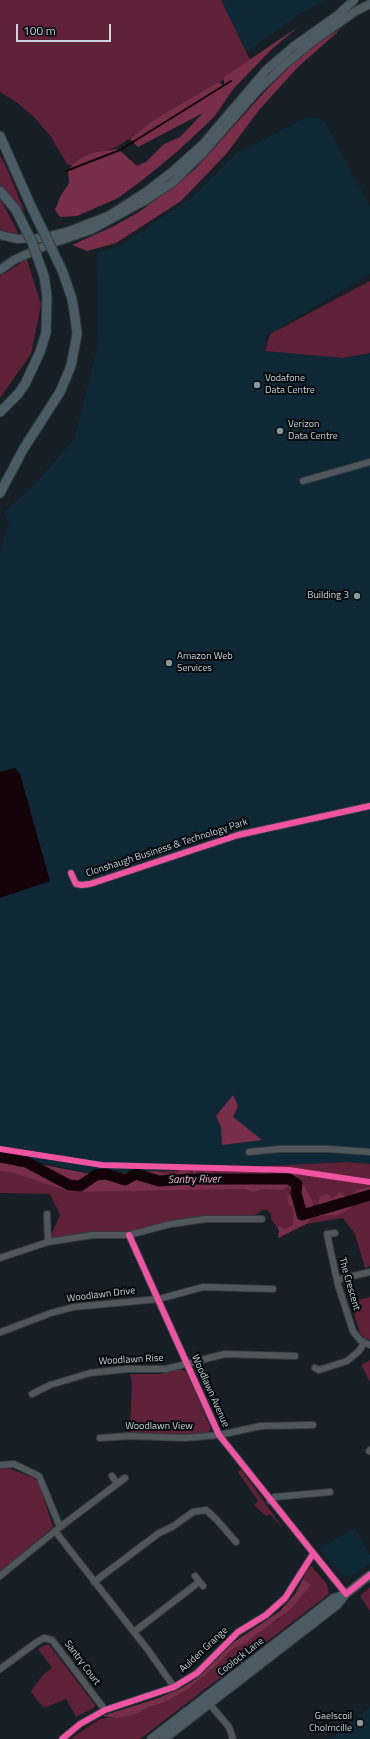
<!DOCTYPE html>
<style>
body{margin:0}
#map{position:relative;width:370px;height:1739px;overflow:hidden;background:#151f25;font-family:"Titillium Web",sans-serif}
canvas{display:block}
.scale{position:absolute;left:16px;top:24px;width:95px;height:18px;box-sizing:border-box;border:2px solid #c8d4db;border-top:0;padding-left:5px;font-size:12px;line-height:14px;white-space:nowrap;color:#c8d4db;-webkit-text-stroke:3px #030a0e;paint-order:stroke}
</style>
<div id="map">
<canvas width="370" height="1739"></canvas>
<div class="scale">100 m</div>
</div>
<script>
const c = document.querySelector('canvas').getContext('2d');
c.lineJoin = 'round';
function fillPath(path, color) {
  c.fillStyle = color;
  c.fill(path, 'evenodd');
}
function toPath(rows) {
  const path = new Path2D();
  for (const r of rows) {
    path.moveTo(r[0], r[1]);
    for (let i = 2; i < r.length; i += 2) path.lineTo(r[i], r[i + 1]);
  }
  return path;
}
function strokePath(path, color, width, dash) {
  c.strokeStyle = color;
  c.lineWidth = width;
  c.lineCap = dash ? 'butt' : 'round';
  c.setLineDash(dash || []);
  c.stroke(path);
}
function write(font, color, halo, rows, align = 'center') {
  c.font = font + ' "Titillium Web",sans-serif';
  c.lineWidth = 4;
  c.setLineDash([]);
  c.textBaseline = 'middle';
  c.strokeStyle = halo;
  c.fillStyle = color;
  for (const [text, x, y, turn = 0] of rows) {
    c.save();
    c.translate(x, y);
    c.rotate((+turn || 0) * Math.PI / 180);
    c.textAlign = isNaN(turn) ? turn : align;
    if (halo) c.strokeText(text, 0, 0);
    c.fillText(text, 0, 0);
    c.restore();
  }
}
fillPath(toPath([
 [221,0,326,0,301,13,245,53],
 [307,117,320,118,325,122,370,207,370,274,266,336,265,350,343,358,370,353,370,1164,352,1162,95,1175,0,1153,0,555,4,536,9,525,4,512,33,486,75,438,98,346,97,253,120,246,191,198,238,151,244,150],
 [355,1528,370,1555,370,1563,355,1574,348,1577,343,1575,319,1549],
 [370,1707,370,1739,332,1739]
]), '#0f2835');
fillPath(toPath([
 [0,0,221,0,250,60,236,72,118,146,73,166,67,164,51,137,35,118,19,104,0,92],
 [0,155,8,171,25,213,0,185],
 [0,199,9,215,19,235,0,230],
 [27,259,41,305,31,354,0,398,0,276],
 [370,281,370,353,343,358,265,351,270,334],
 [347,1162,370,1164,370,1266,365,1268,355,1234,343,1218,306,1224,278,1238,279,1230,271,1219,271,1214,267,1210,263,1210,253,1216,203,1216,131,1231,48,1242,60,1215,50,1194,0,1193,0,1171,13,1173,70,1192,108,1189,105,1174],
 [370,1297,370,1340,363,1337,360,1333,350,1302],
 [370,1360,370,1382,361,1365],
 [180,1369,187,1372,211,1429,206,1435,130,1434,132,1382,130,1374,160,1374],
 [0,1467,6,1467,34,1478,39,1484,53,1527,0,1572],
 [241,1469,284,1530,270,1514,266,1516,254,1505,258,1501,238,1472],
 [311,1566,327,1584,329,1594,140,1739,70,1739,100,1719,137,1714,149,1707,163,1703,187,1690,216,1666,234,1648,279,1619,311,1585,303,1579,306,1571],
 [370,1587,370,1611,360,1596],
 [47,1644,50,1646,95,1705,95,1707,76,1717,66,1699,44,1708,36,1699,31,1691,43,1675,52,1668,38,1649]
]), '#5e2138');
fillPath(toPath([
 [298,27,272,49,234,88,214,117,179,150,145,178,118,198,77,216,60,217,55,210,60,197,69,183,68,170,78,160,91,153,118,149,137,166,146,162,164,144,180,137,203,113,138,147,130,139,154,120,219,82,224,86,224,77],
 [341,29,298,67,259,110,227,153,181,201,116,243,87,251,72,245,112,227,139,212,174,186,195,169,269,87,309,47],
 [233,1095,238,1106,233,1117,262,1140,222,1145,221,1127,216,1116],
 [0,1151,39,1164,95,1175,156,1171,168,1175,175,1174,183,1169,192,1174,194,1170,200,1174,207,1171,217,1175,222,1173,243,1172,248,1169,264,1169,270,1175,280,1176,292,1172,298,1176,312,1199,313,1207,318,1206,320,1196,328,1194,332,1199,340,1192,347,1198,357,1190,370,1187,370,1199,354,1202,351,1208,337,1215,320,1216,311,1219,306,1224,278,1238,279,1230,277,1228,280,1226,285,1229,293,1225,293,1207,289,1205,287,1197,292,1192,289,1186,282,1190,262,1189,253,1192,244,1189,70,1192,13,1173,0,1171],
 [303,1579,311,1585,290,1610,245,1643,234,1648,216,1666,187,1690,163,1703,149,1707,137,1714,118,1718,102,1716,156,1699,182,1688,196,1679,234,1642,280,1611,295,1594]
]), '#782e49');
fillPath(toPath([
 [15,768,20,774,50,881,0,898,0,772]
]), '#130308');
strokePath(toPath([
 [66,171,120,150,231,81]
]), '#130308', 2);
strokePath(toPath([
 [0,1157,26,1162,69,1185,80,1186,96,1175,106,1174,125,1180,136,1174,159,1181,191,1179,289,1179,297,1184,296,1193,302,1215,370,1195]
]), '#130308', 11);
const minor = toPath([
 [303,481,370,462],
 [71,873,76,884,82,885,90,884,238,835,370,806],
 [249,1152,279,1149,329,1149,370,1152],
 [47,1214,48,1242],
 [335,1233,327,1234,338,1285,353,1331,360,1340,370,1345],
 [129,1235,219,1435,346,1594],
 [0,1258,48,1242,93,1235,129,1235,171,1224,206,1219,262,1219],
 [337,1280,370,1272],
 [1,1332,51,1313,74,1307,159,1299,203,1287,273,1289],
 [315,1368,319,1370,347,1361,359,1351,364,1343],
 [32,1394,50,1385,90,1373,127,1369,166,1369,225,1354,295,1356],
 [100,1438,129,1436,185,1438,219,1435,261,1426,313,1425],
 [369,1451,370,1450],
 [0,1465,14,1464,39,1476,60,1527],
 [112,1476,117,1483],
 [270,1501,274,1497,330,1492],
 [55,1531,148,1650,174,1687],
 [0,1576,60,1527,125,1478],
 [195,1576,203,1586],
 [94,1582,159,1533,172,1527,193,1512,206,1510,216,1519,236,1542],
 [134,1632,199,1582],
 [0,1669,37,1642,44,1638,52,1640,105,1710],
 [207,1701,229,1727,233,1739],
 [62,1739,80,1724,105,1710,174,1687,197,1673,238,1632,266,1615,285,1598,313,1554]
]);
const major = toPath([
 [0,235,17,239,42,238,69,231,108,216,147,191,173,171,203,144,266,70,294,46,339,14,354,0],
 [0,270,14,260,47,245,91,230,146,200,172,183,202,154,258,90,283,66,312,42,356,11,370,4],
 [151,1739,334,1598,346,1594],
 [164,1739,337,1605,346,1594,370,1575]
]);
const highway = toPath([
 [0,136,31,206],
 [0,191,16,210],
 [0,412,18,394,25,384,40,352,46,333,47,296,44,276],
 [0,493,24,448,60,392,71,366,77,334,75,317,72,299,62,270]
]);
strokePath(minor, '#323a3f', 8);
strokePath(major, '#323a3f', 10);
strokePath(highway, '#323a3f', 11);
strokePath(minor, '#50575c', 6);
strokePath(major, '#4c5a61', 8);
strokePath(highway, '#4b5b64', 9);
const highwayBridge = toPath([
 [31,206,62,270],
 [16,210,32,242,44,276]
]);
strokePath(highwayBridge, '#323a3f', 11, []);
strokePath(highwayBridge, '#4b5b64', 9);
strokePath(toPath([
 [71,873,76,884,82,885,90,884,238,835,370,806],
 [0,1149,102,1165,289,1170,370,1182],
 [129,1235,219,1435,346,1594,370,1575],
 [62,1739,80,1724,105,1710,174,1687,197,1673,238,1632,266,1615,285,1598,313,1554]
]), '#f153a3', 6);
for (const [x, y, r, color] of [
 [257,385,4,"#89959b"],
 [280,431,4,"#89959b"],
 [357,596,4,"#89959b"],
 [169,663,4,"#89959b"],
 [360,1723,4,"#89959b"]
]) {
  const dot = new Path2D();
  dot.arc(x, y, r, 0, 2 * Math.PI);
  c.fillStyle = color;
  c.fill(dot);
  strokePath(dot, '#030a0e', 1.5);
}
write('10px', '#c8d4db', '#030a0e', [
 ["Vodafone",265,379],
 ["Data Centre",265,391],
 ["Verizon",288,425],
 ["Data Centre",288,437],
 ["Building 3",349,596,"right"],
 ["Amazon Web",177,657],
 ["Services",177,669],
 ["Gaelscoil",352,1717,"right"],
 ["Cholmcille",352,1729,"right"]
], 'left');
write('10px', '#c8d4db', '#030a0e', [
 ["Clonshaugh Business & Technology Park",167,848,-18],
 ["The Crescent",349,1284,74],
 ["Woodlawn Drive",101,1295,-7],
 ["Woodlawn Rise",131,1360,-3],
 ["Woodlawn Avenue",210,1391,66],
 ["Woodlawn View",159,1427],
 ["Aulden Grange",204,1650,-43],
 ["Coolock Lane",241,1657,-38],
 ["Santry Court",82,1663,53]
]);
write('italic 11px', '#feb2c7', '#030a0e', [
 ["Santry River",194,1180,-1]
]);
</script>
